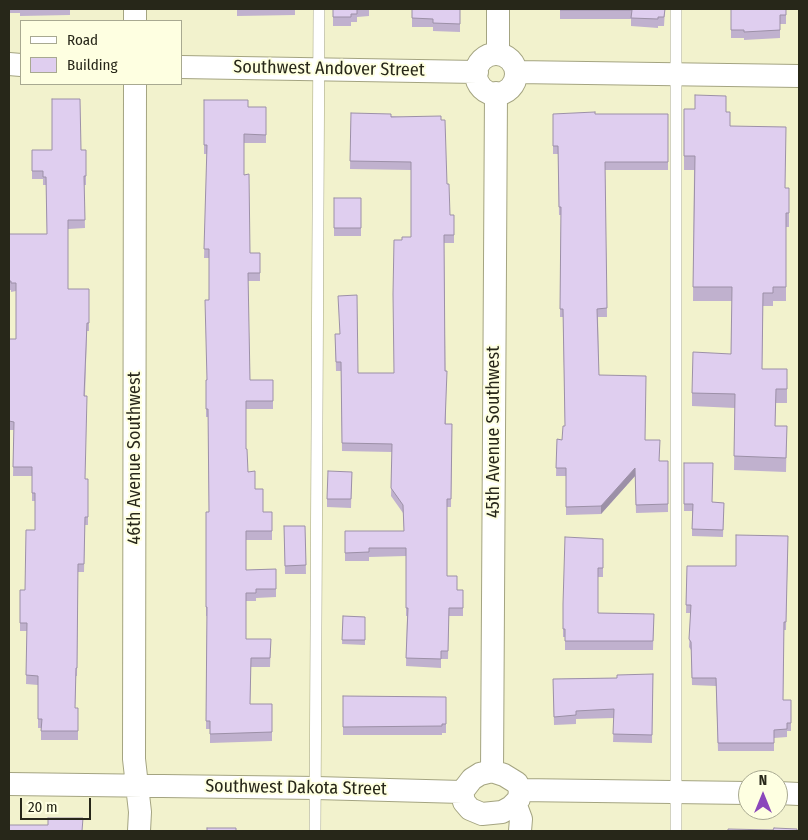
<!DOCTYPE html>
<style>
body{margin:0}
#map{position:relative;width:808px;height:840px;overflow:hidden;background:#f2f2cd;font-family:"Fira Sans Condensed",sans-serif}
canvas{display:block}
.frame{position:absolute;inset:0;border:10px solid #272719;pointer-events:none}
.legend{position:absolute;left:20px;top:20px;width:162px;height:65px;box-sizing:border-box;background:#feffe1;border:1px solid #a8a991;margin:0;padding:6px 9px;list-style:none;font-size:15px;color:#272719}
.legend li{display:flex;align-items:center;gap:10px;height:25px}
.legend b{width:25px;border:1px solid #a8a991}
.north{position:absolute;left:738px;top:770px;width:50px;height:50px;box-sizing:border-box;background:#feffe1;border:1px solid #a8a991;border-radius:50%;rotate:0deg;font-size:14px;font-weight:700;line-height:20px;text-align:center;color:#272719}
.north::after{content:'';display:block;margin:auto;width:18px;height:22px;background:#8b47bb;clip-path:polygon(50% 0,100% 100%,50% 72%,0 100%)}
.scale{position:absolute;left:20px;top:798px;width:71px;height:22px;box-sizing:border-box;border:2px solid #272719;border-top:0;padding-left:6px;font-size:15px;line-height:18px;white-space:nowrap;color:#272719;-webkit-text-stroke:4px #feffe1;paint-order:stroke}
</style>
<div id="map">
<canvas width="808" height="840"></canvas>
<div class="frame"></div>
<ul class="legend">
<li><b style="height:6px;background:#fff"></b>Road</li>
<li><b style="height:14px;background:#dfceef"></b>Building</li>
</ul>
<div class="north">N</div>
<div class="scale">20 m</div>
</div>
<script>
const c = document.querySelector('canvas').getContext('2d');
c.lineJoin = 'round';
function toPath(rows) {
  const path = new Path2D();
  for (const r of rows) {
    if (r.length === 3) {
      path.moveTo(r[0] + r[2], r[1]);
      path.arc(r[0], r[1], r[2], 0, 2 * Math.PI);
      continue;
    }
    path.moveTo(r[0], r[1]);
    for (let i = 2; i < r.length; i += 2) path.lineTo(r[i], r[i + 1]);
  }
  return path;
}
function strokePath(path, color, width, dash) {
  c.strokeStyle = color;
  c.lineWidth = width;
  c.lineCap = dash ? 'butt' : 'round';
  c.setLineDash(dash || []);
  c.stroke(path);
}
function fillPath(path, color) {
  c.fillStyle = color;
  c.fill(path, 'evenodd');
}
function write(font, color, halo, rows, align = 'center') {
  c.font = font + ' "Fira Sans Condensed",sans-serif';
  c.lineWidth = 4;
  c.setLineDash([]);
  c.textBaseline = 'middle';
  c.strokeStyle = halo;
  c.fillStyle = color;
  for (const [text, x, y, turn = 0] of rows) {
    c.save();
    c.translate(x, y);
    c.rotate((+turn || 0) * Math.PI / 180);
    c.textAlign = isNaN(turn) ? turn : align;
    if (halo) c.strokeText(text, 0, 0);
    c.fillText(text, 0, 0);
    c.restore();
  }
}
const service = toPath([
 [676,9,676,831],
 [315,831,319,9]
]);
const minor = toPath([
 [498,9,498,54],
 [135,21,135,9],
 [496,74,20],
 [9,64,21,65],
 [181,67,477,72],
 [516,72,799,76],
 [135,84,134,759,140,812,139,831],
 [492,771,496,93],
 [492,771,504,775,517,783,520,790,519,799,511,807,502,812,482,814,470,809,464,802,462,792,472,779,480,774,492,771],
 [9,784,316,788,462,792],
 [520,790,748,793],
 [778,793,799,794],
 [515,803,521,819,520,831]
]);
strokePath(service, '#a4a481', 12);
strokePath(minor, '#a4a481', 24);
strokePath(service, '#fff', 11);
strokePath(minor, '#fff', 22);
fillPath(toPath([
 [9,9,70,9,70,15,20,16,20,13,9,13],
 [237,9,295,9,295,15,237,16],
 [333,9,369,9,369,16,357,17,357,22,351,22,351,26,333,26],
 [412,9,460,9,460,32,433,31,433,27,412,27],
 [560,9,665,9,664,26,658,26,658,28,631,26,631,19,560,19],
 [731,9,786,9,786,24,780,24,780,38,744,40,744,38,731,38],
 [204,100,248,107,266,107,266,143,244,143,244,175,250,253,260,253,260,281,248,281,250,380,273,380,273,409,246,409,246,449,248,472,255,489,263,512,272,512,272,540,246,540,246,570,276,569,276,597,256,598,256,601,246,601,246,639,271,639,270,667,251,667,250,704,272,704,272,741,210,743,210,729,206,729,207,616,206,616,206,512,209,512,208,417,206,417,206,380,207,380,209,300,209,258,204,258,207,154,204,154],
 [684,109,726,112,730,126,785,188,789,202,789,227,786,227,786,301,773,301,773,306,763,306,762,369,787,369,787,403,776,403,775,426,787,426,786,472,734,470,735,408,692,406,692,393,731,354,732,301,693,301,694,170,684,170],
 [351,113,441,120,450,215,454,235,454,243,444,243,446,424,452,424,451,507,447,507,447,576,457,590,463,590,463,616,449,616,448,659,441,659,441,668,406,666,407,616,406,616,406,556,369,557,369,561,345,561,345,531,404,531,403,513,391,496,392,452,342,451,341,371,336,371,335,334,358,373,394,373,402,240,411,237,411,170,350,169],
 [553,114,668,114,668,170,605,170,607,317,598,317,599,375,645,440,660,448,659,461,668,461,668,512,636,513,635,476,601,514,566,515,566,476,556,476,557,439,562,440,565,426,563,317,560,317,561,215,559,215,558,154,553,154],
 [32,150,86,150,86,185,84,185,85,228,68,229,68,289,89,289,89,331,87,331,85,396,85,479,88,479,88,525,85,525,84,572,78,572,77,676,76,676,75,708,78,708,78,740,41,740,41,728,38,728,38,685,26,684,27,631,20,631,20,590,25,590,35,530,35,501,32,501,32,476,13,476,14,430,9,430,9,339,16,339,16,291,11,292,11,290,9,290,9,234,47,234,46,185,43,185,43,179,32,179],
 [334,198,361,198,361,236,334,236],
 [684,463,712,502,724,503,723,537,692,536,692,511,684,511],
 [352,472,351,508,327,507,327,499],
 [284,526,305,526,306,574,285,574],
 [788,536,786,630,784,630,783,700,791,700,791,731,787,731,787,737,774,738,774,751,718,751,716,686,692,685,691,650,689,647,691,613,686,613,687,566,736,566],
 [603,539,603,577,598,577,598,613,654,614,653,650,565,650,565,637,563,637,563,604],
 [343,616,365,617,365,645,342,644],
 [653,674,652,743,613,742,614,718,576,719,576,724,554,725,553,679,617,678],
 [343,696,446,697,446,733,442,733,442,735,343,735]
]), '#c0b1ce');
fillPath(toPath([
 [635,468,635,476,601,514,601,506]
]), '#9c90a7');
const building = toPath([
 [333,9,357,9,357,14,351,14,351,17,333,17,333,9],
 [412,9,460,9,460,24,433,23,433,19,412,18,412,9],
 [560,9,665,9,664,17,658,17,658,19,631,18,632,10,560,10,560,9],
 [731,9,786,9,786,15,780,15,780,30,744,32,744,30,731,30,731,9],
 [695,95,726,96,726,112,730,112,730,126,786,127,785,188,789,188,789,213,786,213,786,287,773,287,773,293,763,293,762,369,787,369,787,389,776,389,775,426,787,426,786,458,734,456,735,394,692,393,693,352,731,354,732,287,693,287,695,156,684,156,684,109,695,109,695,95],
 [52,99,80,99,81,150,86,150,86,176,84,176,85,220,68,220,68,289,89,289,89,323,87,323,84,396,87,396,85,479,88,479,88,517,85,517,84,564,78,564,77,668,76,668,75,708,78,708,78,731,41,731,42,719,38,719,38,676,26,675,27,623,20,623,20,590,25,590,26,530,35,530,35,493,32,493,32,467,13,467,14,422,9,421,9,339,16,339,16,283,11,283,11,281,9,281,9,234,47,234,46,177,43,177,43,171,32,171,32,150,52,150,52,99],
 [204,100,248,100,248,107,266,107,266,135,244,134,244,175,249,174,250,253,260,253,260,273,248,273,250,380,273,380,273,401,246,401,246,449,247,449,248,472,255,471,255,489,263,489,263,512,272,512,272,531,246,531,246,570,276,569,276,589,256,589,256,593,246,593,246,639,271,639,270,658,251,658,250,704,272,704,272,732,210,734,210,721,206,721,207,607,206,607,206,512,209,512,208,409,206,409,206,380,207,380,205,300,209,300,209,249,204,249,207,145,204,145,204,100],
 [595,112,595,114,668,114,668,162,605,162,607,308,597,309,599,375,646,376,645,440,660,440,659,461,668,461,668,504,636,505,635,468,601,506,566,507,566,468,556,468,557,439,562,440,563,426,565,426,563,309,560,309,561,207,559,207,558,146,553,146,553,114,595,112],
 [351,113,391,114,391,117,441,116,441,120,445,120,447,184,449,184,450,215,454,215,454,235,444,235,445,371,447,371,445,424,452,424,451,499,447,499,447,576,457,576,457,590,463,590,463,608,449,608,448,651,441,651,441,659,406,658,408,608,406,608,406,548,369,548,369,552,345,553,345,531,404,531,403,505,391,488,392,444,342,443,341,362,336,362,335,334,340,334,338,296,357,295,358,373,394,373,393,294,394,240,402,240,402,237,411,237,411,162,350,161,351,113],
 [334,198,361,198,361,228,334,228,334,198],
 [684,463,713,463,712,502,724,503,723,530,692,529,693,504,684,504,684,463],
 [328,471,352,472,351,499,327,499,328,471],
 [284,526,305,526,306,565,285,566,284,526],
 [736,535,788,536,786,622,784,622,783,700,791,700,791,723,787,723,787,729,774,730,774,743,718,743,716,678,692,678,691,642,689,639,691,605,686,605,687,566,736,566,736,535],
 [565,537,603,539,603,568,598,568,598,613,654,614,653,641,565,641,565,629,563,629,563,604,565,537],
 [343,616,365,617,365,640,342,640,343,616],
 [653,674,652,735,613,734,614,709,576,711,576,715,554,717,553,679,617,678,617,675,653,674],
 [343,696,446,697,446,724,442,724,442,726,343,727,343,696],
 [48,818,83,818,82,831,9,831,9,825,48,825,48,818],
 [207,828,236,828,236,831,207,831,207,828],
 [774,828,797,829,797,831,728,831,728,829,773,830,774,828]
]);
fillPath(building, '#dfceef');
strokePath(building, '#9c90a7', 1);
write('18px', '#272719', '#feffe1', [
 ["Southwest Andover Street",329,69,1],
 ["45th Avenue Southwest",494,432,-90],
 ["46th Avenue Southwest",135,458,-90],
 ["Southwest Dakota Street",296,788,1]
]);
</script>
